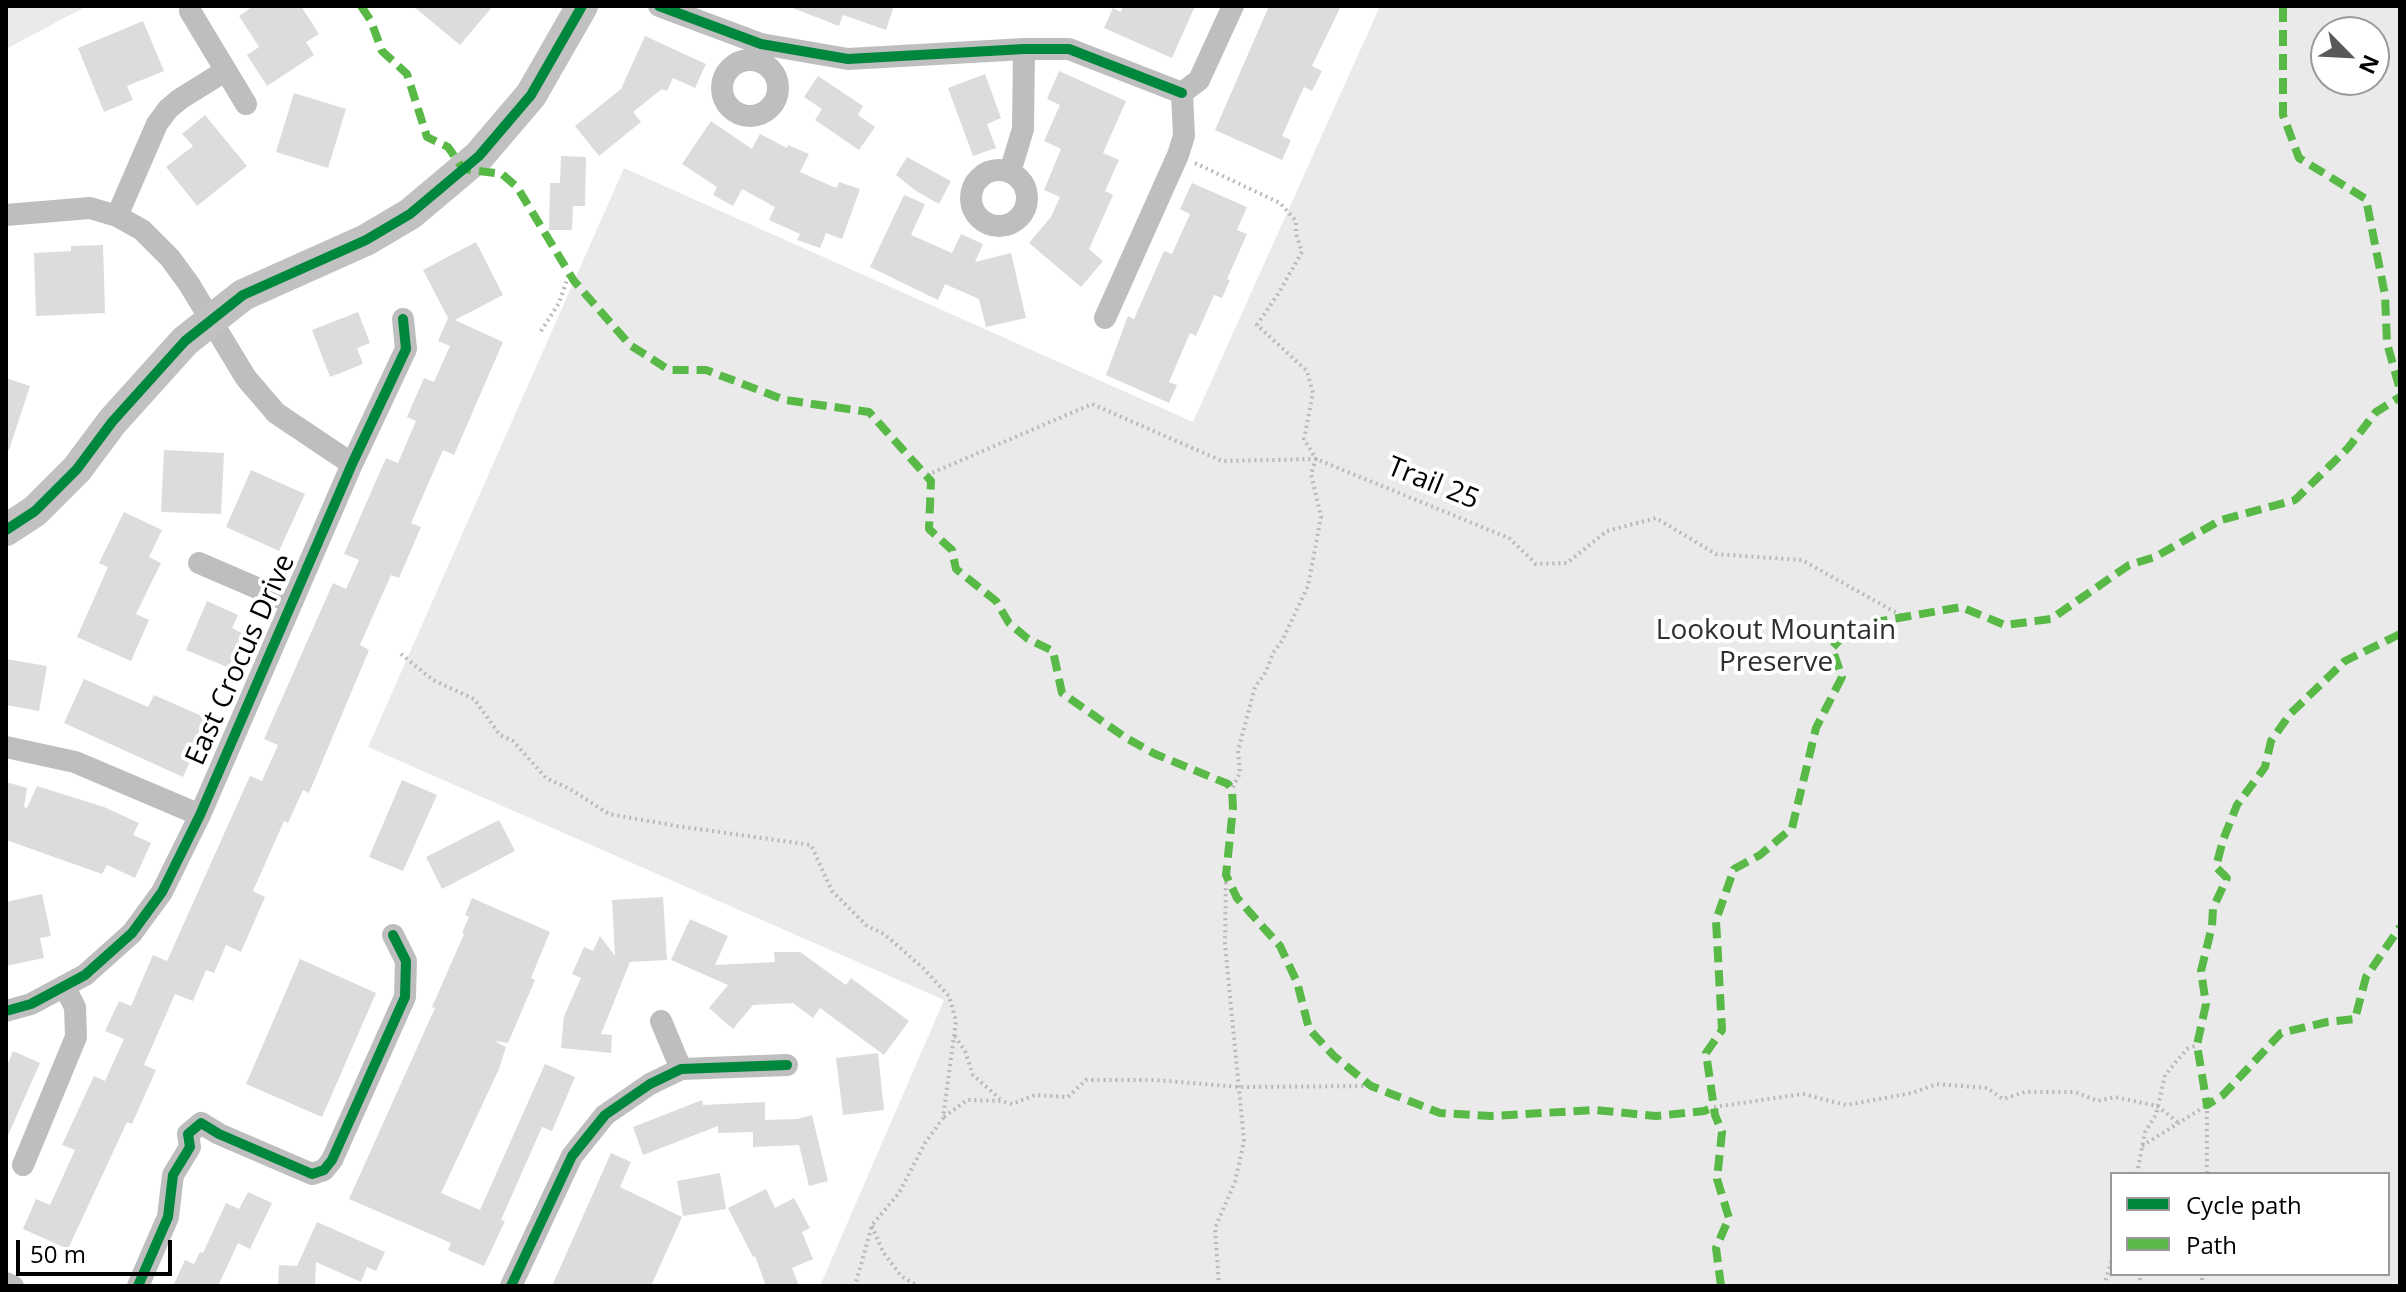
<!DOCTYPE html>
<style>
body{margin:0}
#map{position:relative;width:2406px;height:1292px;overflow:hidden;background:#fff;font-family:"Open Sans",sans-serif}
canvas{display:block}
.frame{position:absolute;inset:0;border:8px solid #000;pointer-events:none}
.legend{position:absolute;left:2110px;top:1172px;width:280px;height:104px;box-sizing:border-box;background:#fff;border:2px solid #999;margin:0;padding:10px 14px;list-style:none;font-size:24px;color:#000}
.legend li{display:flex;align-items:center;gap:16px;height:40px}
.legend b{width:40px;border:2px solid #999}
.north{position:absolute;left:2310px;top:16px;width:80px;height:80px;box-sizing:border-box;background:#fff;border:2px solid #999;border-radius:50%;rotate:114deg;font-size:22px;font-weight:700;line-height:32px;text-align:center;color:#000}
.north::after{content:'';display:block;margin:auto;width:28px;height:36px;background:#595959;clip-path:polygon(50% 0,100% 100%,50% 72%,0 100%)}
.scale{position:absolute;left:16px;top:1240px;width:156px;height:36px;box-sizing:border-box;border:4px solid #000;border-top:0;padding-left:10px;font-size:24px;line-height:28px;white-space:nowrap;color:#000;-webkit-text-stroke:6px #fff;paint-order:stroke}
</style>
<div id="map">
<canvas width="2406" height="1292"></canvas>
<div class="frame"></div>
<ul class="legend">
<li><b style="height:10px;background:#00873e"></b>Cycle path</li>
<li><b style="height:10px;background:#58b947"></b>Path</li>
</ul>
<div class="north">N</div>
<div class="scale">50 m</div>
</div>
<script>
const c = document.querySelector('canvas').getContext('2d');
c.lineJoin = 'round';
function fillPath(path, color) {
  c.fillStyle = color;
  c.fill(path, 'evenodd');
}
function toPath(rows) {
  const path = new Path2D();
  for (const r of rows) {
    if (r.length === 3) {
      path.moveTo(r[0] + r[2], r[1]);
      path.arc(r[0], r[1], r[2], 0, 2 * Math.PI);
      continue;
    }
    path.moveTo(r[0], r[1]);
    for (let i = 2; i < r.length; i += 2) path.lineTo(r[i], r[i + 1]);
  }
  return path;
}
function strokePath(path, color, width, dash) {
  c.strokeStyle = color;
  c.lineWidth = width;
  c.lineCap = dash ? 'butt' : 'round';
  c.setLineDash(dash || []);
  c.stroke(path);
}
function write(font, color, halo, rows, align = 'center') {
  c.font = font + ' "Open Sans",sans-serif';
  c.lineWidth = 8;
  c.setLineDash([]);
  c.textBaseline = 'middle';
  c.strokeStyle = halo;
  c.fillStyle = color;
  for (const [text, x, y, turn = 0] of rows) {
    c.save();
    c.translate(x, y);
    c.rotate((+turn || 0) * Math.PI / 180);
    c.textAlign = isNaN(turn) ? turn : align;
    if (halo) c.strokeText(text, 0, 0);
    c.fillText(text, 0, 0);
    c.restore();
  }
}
fillPath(toPath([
 [6,6,87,6,6,49],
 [1380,6,2400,6,2400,1286,820,1286,944,1000,368,747,624,168,1193,422],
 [2374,32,2374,80,2326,80,2326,32],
 [2388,1174,2388,1274,2112,1274,2112,1174]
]), '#eaeaea');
fillPath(toPath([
 [253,6,301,6,319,34,306,42,314,55,267,86,247,55,259,47,239,16],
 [413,6,493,6,460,45],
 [829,6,894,6,886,30,843,15,839,26,790,7],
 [1123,6,1195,6,1172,58,1104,28,1113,8,1121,12],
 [1269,6,1341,6,1312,66,1322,71,1312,91,1304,87,1282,136,1291,140,1282,160,1215,130],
 [143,21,164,71,127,86,133,100,104,112,78,48],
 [645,36,706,64,695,88,673,78,667,91,662,89,633,112,641,122,599,156,575,126,621,89],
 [1059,71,1126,101,1103,153,1119,160,1105,191,1113,195,1089,249,1103,261,1081,287,1029,243,1051,217,1060,197,1044,190,1061,149,1044,141,1060,105,1047,99],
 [985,74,1001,118,987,124,996,148,973,156,948,88],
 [818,76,863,106,858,115,875,127,859,150,815,120,822,109,804,97],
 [294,93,346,109,328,168,276,152],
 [205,115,247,166,197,206,166,167,193,146,182,134],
 [711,121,752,149,760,134,787,148,788,145,809,154,800,172,836,188,839,182,860,189,842,239,826,233,820,248,797,240,800,234,769,220,775,207,742,189,733,206,713,195,717,187,682,164],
 [561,156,586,157,585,206,573,206,572,230,549,230,550,183,560,183],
 [907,157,951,181,939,204,916,191,896,175],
 [1192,183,1247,207,1237,230,1247,234,1227,279,1230,280,1222,298,1214,295,1196,336,1190,333,1169,382,1177,385,1169,403,1106,375,1128,316,1134,319,1164,251,1172,254,1190,214,1180,209],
 [904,195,925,204,911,235,952,253,961,234,983,244,975,262,1011,253,1026,318,986,327,979,299,945,284,938,300,870,267],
 [476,242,503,295,455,320,503,342,454,455,443,450,411,523,421,527,399,578,391,575,360,645,369,650,309,793,303,790,288,823,284,821,253,891,265,897,241,952,226,945,214,973,206,970,193,1001,175,994,144,1065,156,1070,132,1124,127,1122,68,1249,23,1229,36,1199,50,1205,75,1150,62,1145,94,1076,105,1081,124,1039,105,1031,119,1001,131,1006,153,955,167,961,250,776,262,781,278,745,264,739,333,583,346,589,359,560,344,554,386,458,398,463,416,421,407,417,424,378,434,382,450,346,438,341,448,318,423,270],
 [103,245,105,313,36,316,34,253,71,251,71,246],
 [358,312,370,343,357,348,363,364,330,377,312,330],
 [6,378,30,386,9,450,6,450],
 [164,450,224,453,221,514,161,512],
 [251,470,305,494,279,551,226,527],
 [124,512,162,530,149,557,161,563,136,614,149,620,131,661,77,637,108,567,99,563],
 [207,601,238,615,232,628,246,635,232,669,186,650],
 [6,659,47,666,39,711,6,705],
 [84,679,148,707,154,695,209,719,183,777,64,723],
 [402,780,437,795,403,871,369,857],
 [6,782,27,788,24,807,27,808,37,786,104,807,139,823,133,835,151,843,135,878,107,865,102,874,6,840],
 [499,820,515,851,442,889,426,857],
 [42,894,51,936,40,938,44,958,6,966,6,902],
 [663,897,667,960,630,962,601,1034,612,1035,611,1053,561,1048,564,1016,581,978,572,974,584,947,593,951,600,936,615,956,612,900],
 [472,898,550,932,531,978,535,980,508,1043,494,1041,506,1047,499,1069,441,1193,480,1210,545,1064,575,1077,552,1131,542,1127,501,1220,505,1221,484,1266,448,1250,451,1243,349,1199,435,1008,432,1007,464,934,462,933,469,917,465,915],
 [690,919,728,936,715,965,775,962,774,952,800,952,846,985,851,978,909,1021,884,1055,820,1008,813,1018,793,1003,753,1005,733,1029,709,1008,728,985,671,960],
 [300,959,376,993,322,1117,246,1084],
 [13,1051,40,1063,6,1140,6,1068],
 [878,1053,884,1110,843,1115,836,1058],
 [702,1100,703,1105,765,1102,765,1120,797,1119,812,1115,828,1181,809,1186,799,1145,753,1147,753,1132,718,1133,718,1126,643,1155,633,1127],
 [611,1153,631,1162,620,1187,682,1217,651,1286,552,1286],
 [720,1173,726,1209,683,1216,677,1181],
 [766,1189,775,1208,794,1198,810,1228,802,1232,813,1259,792,1268,799,1286,766,1286,755,1256,753,1257,728,1208],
 [248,1192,272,1203,250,1249,238,1243,218,1286,173,1286,185,1260,194,1264,200,1252,203,1253,226,1203,239,1209],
 [317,1222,385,1252,376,1271,367,1267,361,1282,316,1262,315,1286,278,1286,279,1265,297,1266]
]), '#dcdcdc');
strokePath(toPath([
 [1195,163,1280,203,1296,221,1296,234,1302,252,1278,294,1257,325,1307,371,1313,393,1304,439,1316,459,1311,474,1321,517,1308,586,1282,641,1273,653,1266,672,1255,687,1238,751,1240,773,1232,789],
 [541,331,559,303,569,274],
 [927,475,1092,404,1222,461,1316,459,1509,538,1536,564,1567,563,1607,531,1656,518,1716,554,1802,560,1904,617],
 [401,654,433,680,474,699,500,735,513,741,546,778,570,789,609,814,677,826,811,845,832,891,867,926,884,934,923,968,949,996,956,1021,943,1118,925,1143,899,1193,872,1225,855,1286],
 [955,1036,965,1051,973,1075,1000,1099],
 [2207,1105,2207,1174],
 [1714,1107,1803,1094,1846,1105,1912,1093,1937,1084,1987,1088,2003,1099,2025,1092,2075,1092,2098,1101,2115,1097,2157,1106,2180,1124],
 [944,1117,967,1100,1001,1101,1012,1104,1035,1095,1068,1097,1086,1080,1155,1080,1239,1087,1371,1086],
 [2142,1146,2207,1105],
 [2137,1174,2145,1132,2156,1115,2165,1075,2187,1049,2197,1045],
 [872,1226,883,1252,901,1276,918,1286],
 [1219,1286,1215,1228,1235,1182,1244,1141,1225,944,1226,875],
 [2104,1286,2112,1259],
 [2139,1286,2141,1274],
 [2202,1286,2202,1274]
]), '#b8b8b8', 4, [2, 4]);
strokePath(toPath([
 [659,6,761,44,848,59,1024,49,1069,49,1182,93],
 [190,11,246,104],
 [750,88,28],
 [1182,93,1199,80,1233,6],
 [999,198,28],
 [1010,172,1023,129,1024,49],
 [6,215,90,208,117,216,142,230,170,258,189,284,246,378,276,413,352,464],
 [117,216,157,124,168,109,180,99,225,71],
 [1105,318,1178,155,1184,136,1182,93],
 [199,563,292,603],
 [6,747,75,762,200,815],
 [6,1011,31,1004,85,975,132,933,162,892,200,815,352,464,406,349,403,319],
 [661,1021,681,1069],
 [23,1165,76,1037,75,1007,64,986],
 [6,1283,13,1286],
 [138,1286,168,1217,173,1175,190,1147,188,1134,201,1123,219,1134,312,1174,324,1170,332,1160,405,997,406,961,393,935],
 [511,1286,572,1156,605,1115,650,1084,681,1069,787,1065]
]), '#bebebe', 22);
strokePath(toPath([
 [6,530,35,511,77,469,112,422,185,341,243,295,366,240,410,214,479,156,531,95,582,6]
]), '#c1c1c1', 32);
strokePath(toPath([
 [361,6,371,21,382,51,407,74,427,137,448,147,463,169,502,174,517,187,574,281,630,345,669,370,706,370,785,400,869,412,931,481,929,529,952,550,956,569,996,601,1009,623,1028,639,1053,651,1062,693,1126,738,1155,754,1228,784,1232,789,1233,808,1226,875,1237,898,1280,946,1297,982,1309,1029,1334,1056,1371,1086,1440,1113,1491,1116,1595,1110,1656,1116,1704,1111,1714,1107],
 [2283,6,2283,115,2299,158,2366,199,2385,295,2387,343,2400,390],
 [2400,634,2345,661,2290,714,2271,741,2265,767,2237,805,2223,840,2216,867,2227,878,2213,908,2212,926,2201,971,2206,1004,2197,1045,2207,1105,2223,1095,2281,1033,2327,1022,2355,1019,2366,977,2400,927],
 [1721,1286,1716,1248,1729,1218,1717,1179,1722,1132,1715,1115,1706,1053,1722,1030,1716,920,1734,869,1760,855,1792,828,1816,728,1842,677,1832,648,1853,626,1961,607,2005,625,2051,619,2129,565,2155,557,2221,520,2295,500,2348,448,2376,412,2400,397]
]), '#58b947', 8, [16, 8]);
strokePath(toPath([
 [659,6,761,44,848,59,1024,49,1069,49,1182,93],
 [6,530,35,511,77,469,112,422,185,341,243,295,366,240,410,214,479,156,531,95,582,6],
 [6,1011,31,1004,85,975,132,933,162,892,200,815,352,464,406,349,403,319],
 [138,1286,168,1217,173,1175,190,1147,188,1134,201,1123,219,1134,312,1174,324,1170,332,1160,405,997,406,961,393,935],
 [511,1286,572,1156,605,1115,650,1084,681,1069,787,1065]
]), '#00873e', 10);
write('28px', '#000', '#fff', [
 ["Trail 25",1433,484,22],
 ["East Crocus Drive",241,660,-66]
]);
write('28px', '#2f2f2f', '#fff', [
 ["Lookout Mountain",1776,631],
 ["Preserve",1776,663]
]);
</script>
